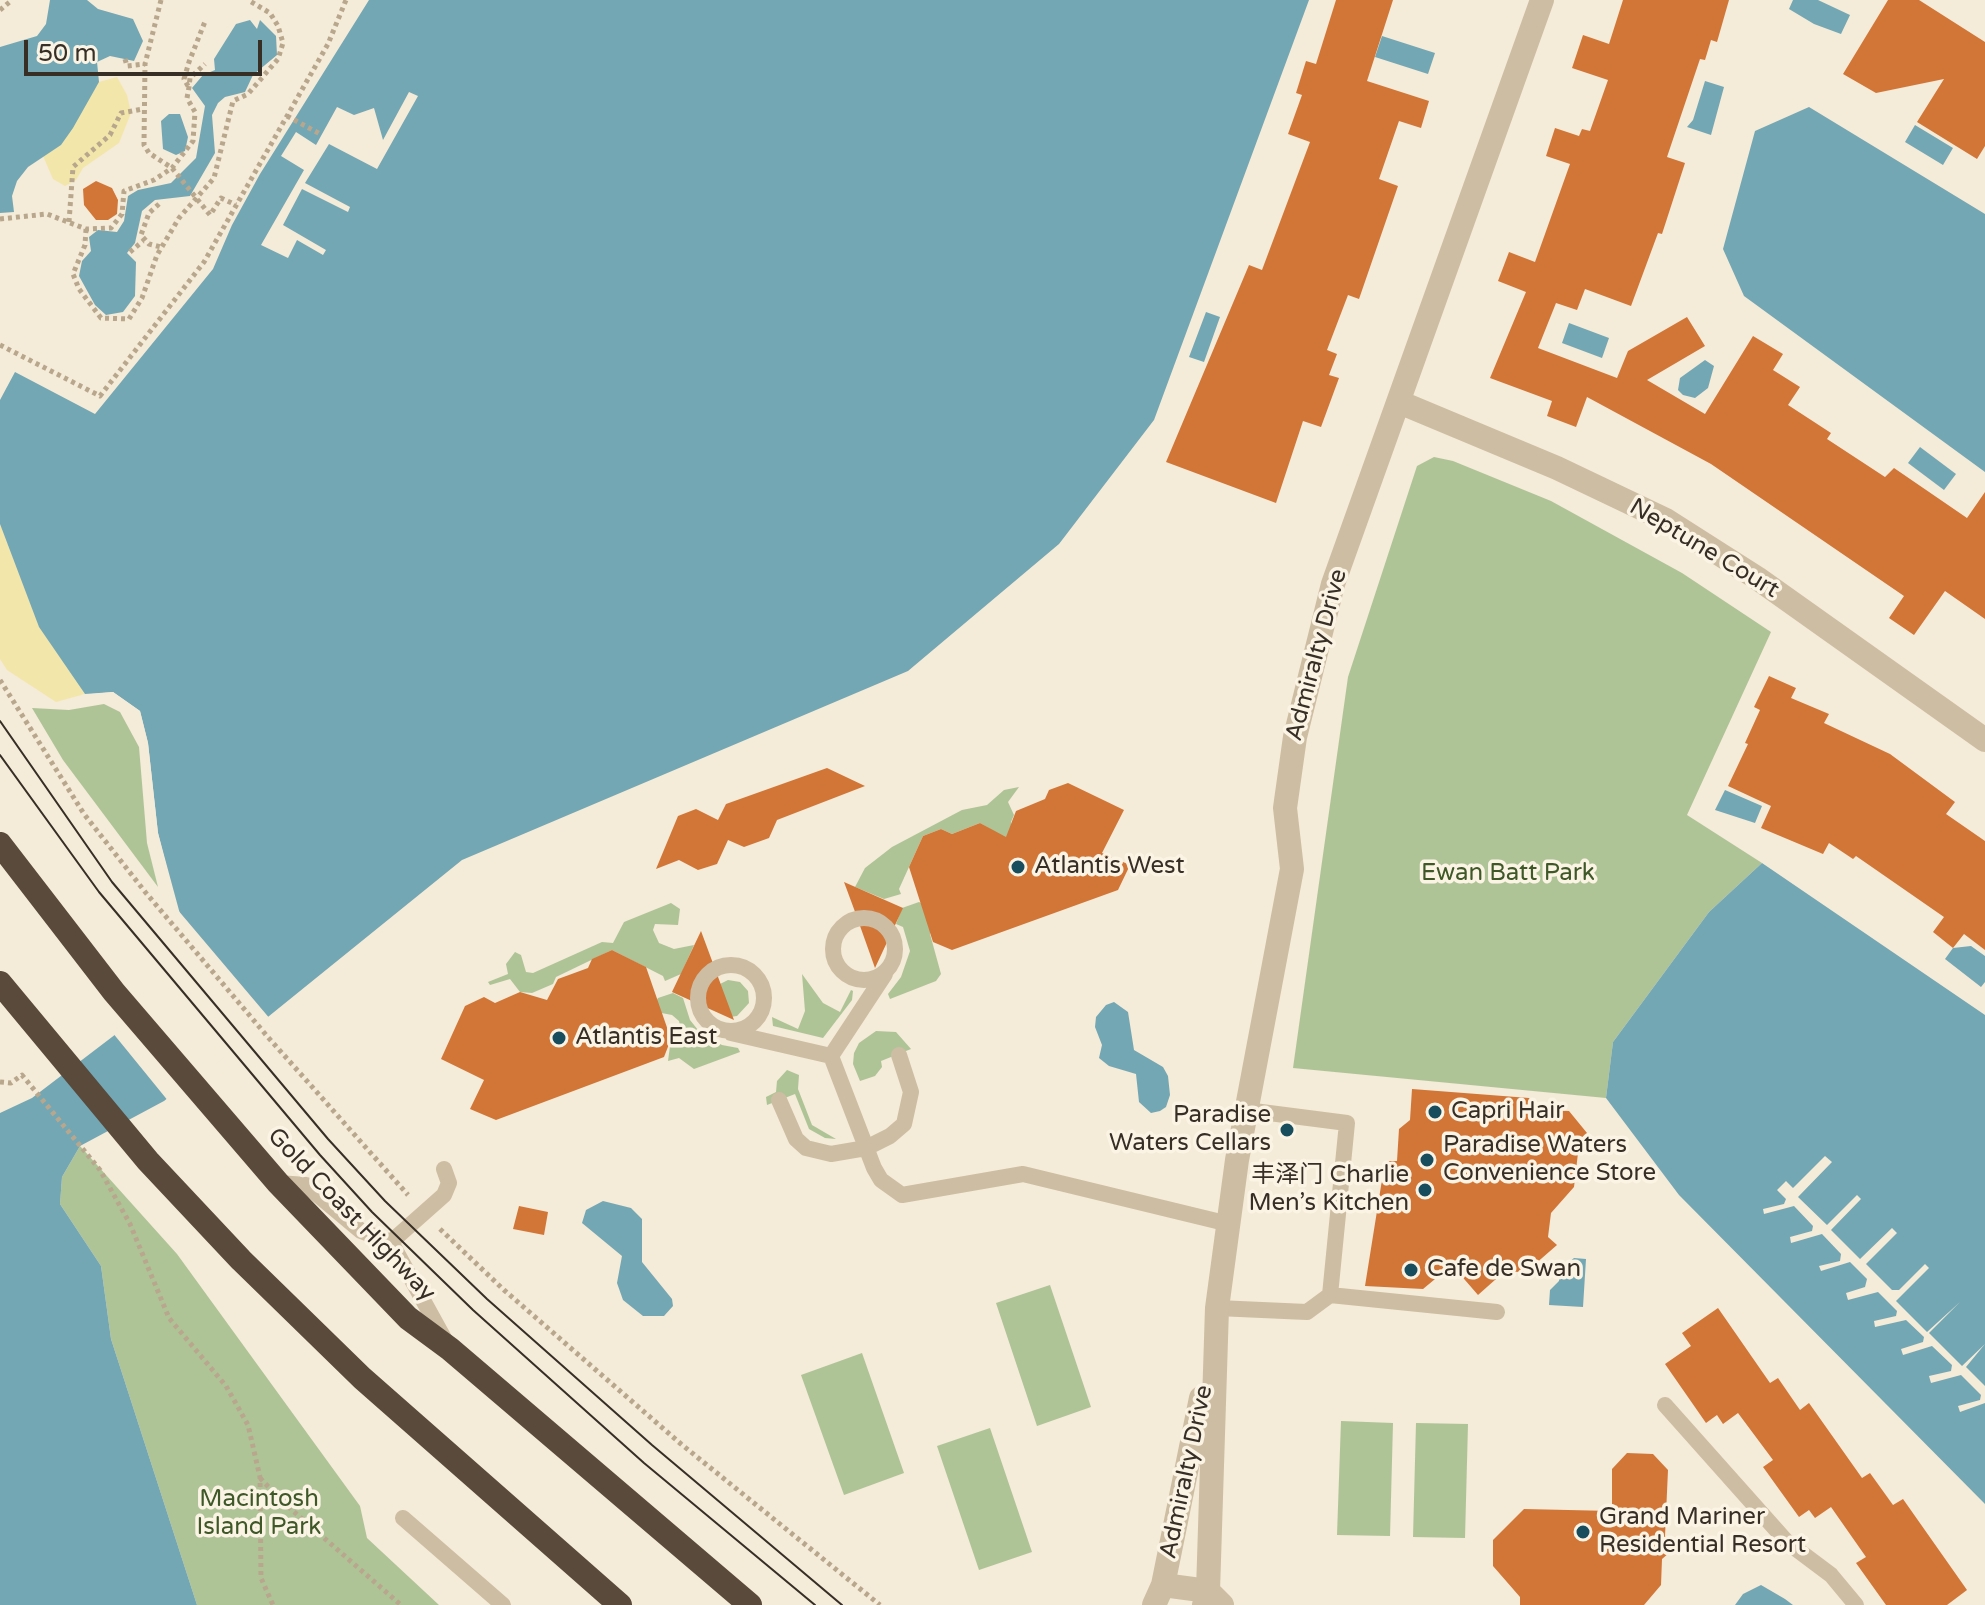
<!DOCTYPE html>
<meta charset="utf-8">
<style>
body{margin:0}
#map{position:relative;width:1985px;height:1605px;overflow:hidden;background:#f4ebd8;font-family:"Varela Round",sans-serif}
canvas{display:block}
.scale{position:absolute;left:24px;top:40px;width:238px;height:36px;box-sizing:border-box;border:4px solid #372e26;border-top:0;padding-left:10px;font-size:24px;line-height:28px;white-space:nowrap;color:#372e26;-webkit-text-stroke:6px #fbf4e5;paint-order:stroke}
</style>
<div id="map">
<canvas width="1985" height="1605"></canvas>
<div class="scale">50 m</div>
</div>
<script>
const c = document.querySelector('canvas').getContext('2d');
c.lineJoin = 'round';
function fillPath(path, color) {
  c.fillStyle = color;
  c.fill(path, 'evenodd');
}
function toPath(rows) {
  const path = new Path2D();
  for (const r of rows) {
    if (r.length === 3) {
      path.moveTo(r[0] + r[2], r[1]);
      path.arc(r[0], r[1], r[2], 0, 2 * Math.PI);
      continue;
    }
    path.moveTo(r[0], r[1]);
    for (let i = 2; i < r.length; i += 2) path.lineTo(r[i], r[i + 1]);
  }
  return path;
}
function strokePath(path, color, width, dash) {
  c.strokeStyle = color;
  c.lineWidth = width;
  c.lineCap = dash ? 'butt' : 'round';
  c.setLineDash(dash || []);
  c.stroke(path);
}
function write(font, color, halo, rows, align = 'center') {
  c.font = font + ' "Varela Round","Noto Sans SC",sans-serif';
  c.lineWidth = 7;
  c.setLineDash([]);
  c.textBaseline = 'middle';
  c.strokeStyle = halo;
  c.fillStyle = color;
  for (const [text, x, y, turn = 0] of rows) {
    c.save();
    c.translate(x, y);
    c.rotate((+turn || 0) * Math.PI / 180);
    c.textAlign = isNaN(turn) ? turn : align;
    if (halo) c.strokeText(text, 0, 0);
    c.fillText(text, 0, 0);
    c.restore();
  }
}
fillPath(toPath([
 [1434,457,1453,461,1551,501,1682,573,1771,632,1687,815,1762,863,1709,912,1613,1042,1606,1098,1293,1068,1348,677,1417,466],
 [104,704,120,712,139,747,147,843,158,887,63,760,32,708,69,710],
 [1019,787,1008,802,1014,815,1011,822,1013,839,1000,843,990,829,980,823,952,834,941,829,923,836,899,889,901,894,884,899,855,887,865,868,892,847,962,810,987,805,1004,790],
 [919,902,940,912,930,934,941,974,936,981,890,999,888,994,901,977,910,951,903,927,896,924,902,908],
 [671,903,680,909,678,925,655,924,653,930,659,943,674,949,694,945,681,974,665,981,663,976,612,950,556,977,553,984,532,993,520,992,510,979,490,985,488,982,508,974,506,964,515,952,521,955,526,972,533,973,602,942,613,943,624,922],
 [802,974,823,1003,840,1012,851,990,853,991,852,1000,823,1038,773,1026,772,1017,798,1029,805,1011],
 [728,980,740,982,748,991,749,1003,737,1016,730,1017,718,985],
 [673,993,683,998,690,1020,702,1035,722,1045,738,1048,740,1052,694,1069,679,1058,668,1061,671,1039,681,1030,679,1021,672,1015,651,1011,658,998],
 [876,1031,896,1032,911,1049,881,1061,882,1067,875,1076,860,1081,853,1064,854,1053,859,1043],
 [787,1070,799,1075,798,1089,812,1125,836,1139,825,1138,809,1129,795,1094,767,1105,766,1097,776,1092,777,1081],
 [80,1146,177,1254,360,1506,367,1538,439,1605,197,1605,111,1339,101,1266,60,1204,62,1177],
 [1050,1285,1091,1407,1037,1426,996,1303],
 [862,1353,904,1473,844,1495,801,1375],
 [1341,1421,1393,1423,1390,1536,1337,1535],
 [1416,1423,1468,1424,1465,1538,1413,1537],
 [990,1428,1032,1552,979,1570,937,1446]
]), '#aec497');
fillPath(toPath([
 [117,77,127,95,131,113,119,143,83,168,76,180,65,186,53,179,43,156,61,145,99,82],
 [0,524,39,626,85,694,56,702,7,670,0,659]
]), '#f3e6ab');
fillPath(toPath([
 [50,0,87,0,98,9,133,19,143,41,134,61,110,56,97,62,99,82,73,128,61,145,28,167,17,181,12,196,14,212,0,213,0,47,37,36,46,24],
 [369,0,1309,0,1154,420,1059,544,908,671,462,860,164,1101,80,1146,62,1177,60,1204,101,1266,111,1339,197,1605,0,1605,0,1113,32,1098,196,973,158,833,148,743,140,711,113,692,85,694,39,627,0,524,0,400,15,372,95,414,213,269,232,225,260,174],
 [1793,0,1818,0,1850,15,1841,34,1814,24,1789,9],
 [250,20,257,29,260,20,276,36,277,55,253,75,245,92,225,97,218,103,212,115,215,153,190,196,155,200,142,211,135,243,127,253,136,262,135,296,123,312,106,315,95,305,79,276,82,261,91,251,89,237,98,230,117,232,124,221,128,196,138,190,171,183,196,158,205,106,192,88,203,75,215,70,214,59,236,24],
 [1382,36,1435,53,1428,74,1375,57],
 [1705,81,1724,87,1711,135,1687,127,1693,120],
 [1809,107,1985,214,1985,472,1744,296,1723,249,1755,131],
 [169,114,180,114,188,137,185,151,176,155,163,149,161,121],
 [1915,125,1953,148,1943,165,1905,142],
 [1206,312,1220,317,1204,362,1189,357],
 [1569,323,1609,338,1602,358,1562,343],
 [1705,360,1714,366,1708,388,1695,398,1683,395,1678,390,1680,378],
 [1920,447,1956,474,1944,490,1908,463],
 [1725,790,1762,806,1755,823,1715,810],
 [1762,863,1985,1015,1985,1504,1679,1195,1606,1098,1613,1042,1709,912],
 [1971,946,1985,956,1985,982,1981,987,1945,959,1953,948],
 [1114,1002,1128,1012,1134,1050,1163,1067,1168,1076,1170,1095,1166,1107,1160,1111,1151,1113,1139,1102,1136,1074,1109,1066,1099,1058,1102,1045,1095,1027,1096,1017,1106,1005],
 [603,1201,631,1208,642,1219,642,1262,672,1299,673,1306,664,1316,643,1316,623,1300,617,1283,622,1256,582,1223,586,1210],
 [1574,1258,1586,1259,1583,1307,1549,1305,1550,1290,1559,1281,1560,1270],
 [1761,1585,1785,1599,1793,1605,1735,1605,1743,1594]
]), '#74a7b4');
fillPath(toPath([
 [409,92,418,96,377,169,329,144,305,183,350,207,348,212,302,189,283,225,326,250,323,255,297,240,288,258,261,245,304,170,281,156,296,132,316,145,337,107,354,115,374,108,383,140],
 [113,692,140,711,148,743,158,833,177,909,271,1020,169,1102,112,1032,191,972,154,834,145,744,136,713,112,696,85,698,81,695],
 [1825,1156,1832,1162,1798,1197,1827,1225,1857,1195,1861,1199,1831,1230,1860,1259,1892,1228,1897,1233,1866,1264,1892,1290,1899,1290,1925,1264,1929,1268,1896,1301,1927,1332,1960,1302,1929,1333,1962,1366,1985,1344,1966,1367,1985,1386,1985,1403,1960,1412,1958,1406,1980,1400,1981,1395,1961,1375,1931,1383,1929,1376,1951,1371,1952,1365,1932,1346,1903,1355,1901,1349,1923,1342,1924,1337,1906,1320,1875,1327,1874,1321,1896,1316,1897,1311,1878,1292,1848,1300,1846,1293,1865,1287,1867,1279,1850,1262,1821,1271,1819,1266,1840,1261,1841,1254,1822,1234,1791,1243,1790,1237,1812,1231,1813,1226,1794,1206,1764,1214,1763,1209,1784,1204,1786,1199,1777,1190,1786,1181,1793,1188]
]), '#f4ebd8');
fillPath(toPath([
 [1336,0,1393,0,1367,81,1429,101,1421,128,1399,121,1379,179,1398,186,1359,299,1348,295,1327,350,1337,354,1329,375,1339,378,1321,427,1303,421,1276,503,1166,462,1249,265,1262,270,1310,142,1288,134,1302,95,1296,93,1306,61,1316,64],
 [1623,0,1729,0,1717,42,1711,40,1705,60,1700,59,1667,157,1685,163,1662,234,1658,233,1631,306,1585,289,1577,310,1556,303,1538,348,1617,378,1628,351,1687,317,1705,346,1647,380,1705,414,1753,336,1783,354,1773,370,1800,387,1788,405,1831,433,1827,439,1885,477,1894,468,1967,518,1985,492,1985,619,1945,591,1914,635,1889,618,1904,596,1711,464,1587,397,1576,427,1547,416,1552,401,1490,378,1526,292,1498,281,1509,252,1535,262,1570,164,1546,156,1555,128,1579,136,1582,129,1590,131,1608,80,1572,68,1583,35,1609,44],
 [1888,0,1919,0,1985,42,1985,146,1977,159,1917,122,1944,79,1876,93,1843,74],
 [96,181,112,188,118,200,117,214,108,220,96,220,84,205,83,189],
 [1769,676,1796,688,1791,698,1829,714,1824,723,1890,754,1955,802,1946,814,1985,841,1985,950,1964,934,1953,948,1933,932,1944,917,1856,856,1853,859,1829,843,1823,854,1761,828,1771,806,1728,786,1748,744,1745,743,1760,710,1754,707],
 [827,768,865,786,777,820,769,838,744,847,728,840,717,864,698,870,679,860,656,869,678,816,696,809,718,820,726,804],
 [1068,783,1124,810,1102,853,1130,865,1118,890,952,950,933,942,909,867,923,836,941,829,952,834,980,823,1006,837,1016,811,1045,799,1049,790],
 [844,882,903,908,875,968,854,909],
 [701,931,734,1020,672,992],
 [612,950,646,967,671,1039,664,1057,496,1120,470,1109,484,1080,441,1059,465,1006,484,997,495,1003,520,992,547,1000,558,979,588,968,592,959],
 [1412,1089,1529,1098,1540,1110,1569,1111,1587,1133,1585,1147,1578,1153,1574,1187,1551,1213,1548,1237,1557,1245,1534,1265,1533,1273,1505,1271,1478,1295,1452,1265,1423,1289,1365,1286,1385,1161,1397,1161,1399,1129,1410,1120],
 [519,1206,548,1212,544,1235,513,1229],
 [1718,1308,1770,1383,1778,1378,1800,1410,1809,1403,1862,1478,1870,1473,1893,1505,1903,1499,1967,1590,1947,1605,1886,1605,1856,1563,1866,1557,1831,1507,1815,1518,1809,1510,1799,1517,1763,1467,1773,1460,1738,1413,1723,1424,1717,1415,1706,1423,1665,1364,1691,1346,1682,1333],
 [1627,1453,1653,1454,1668,1470,1665,1536,1676,1547,1662,1559,1661,1585,1644,1605,1520,1605,1520,1597,1493,1566,1493,1540,1524,1509,1612,1511,1612,1469]
]), '#d27638');
strokePath(toPath([
 [161,0,145,64,144,145,149,153,172,168,210,215,221,198,236,205],
 [0,10,12,0],
 [125,59,127,66,145,64],
 [188,86,184,79,189,62,206,19],
 [287,116,322,135],
 [159,204,149,213,141,235,149,244,161,247],
 [0,219,47,214,86,229,111,228,122,214,124,191,154,180,172,168,193,141,195,112,187,98,189,87,190,78,205,64],
 [69,222,73,167,110,135,121,113,143,109],
 [86,229,85,245,73,274,79,289,101,318,129,319,142,298,157,255,179,218,214,178,233,101,248,94,278,59,283,43,278,26,270,13,248,0],
 [130,252,143,241],
 [0,345,100,396,204,262,328,44,346,0],
 [0,680,84,814,146,893,267,1036,408,1195],
 [0,1082,11,1083,22,1075,100,1170,130,1224,169,1318,226,1386,248,1425,260,1477,261,1578,273,1605],
 [440,1229,504,1290,681,1444,880,1605],
 [260,1478,285,1504,401,1605]
]), '#b9a78d', 5, [4, 4]);
strokePath(toPath([
 [864,949,31],
 [731,998,33],
 [731,1033,831,1056],
 [831,1056,874,1168,881,1180,902,1195,1023,1174,1229,1224],
 [831,1056,885,974],
 [779,1100,796,1139,806,1148,831,1154,866,1148,890,1136,904,1124,911,1092,899,1055],
 [278,1183,306,1185,361,1231,391,1242,445,1340],
 [391,1242,444,1195,449,1183,444,1169],
 [1330,1295,1497,1312],
 [1217,1308,1307,1312,1330,1295,1347,1123,1246,1110],
 [1665,1405,1787,1542,1831,1575,1856,1605],
 [403,1518,503,1605]
]), '#cdbda3', 16);
strokePath(toPath([
 [1399,402,1557,468,1666,520,1757,578,1985,740],
 [1163,1585,1208,1591,1222,1605],
 [1154,1605,1163,1585,1201,1398],
 [1204,1605,1208,1591,1217,1308,1237,1160,1292,869,1285,808,1295,737,1333,584,1542,0]
]), '#cdbda3', 24);
strokePath(toPath([
 [0,844,114,992,278,1183,408,1318,450,1349,750,1605],
 [0,983,148,1161,241,1260,362,1378,620,1605]
]), '#594a3c', 24);
strokePath(toPath([
 [0,721,112,882,328,1139,385,1201,487,1299,652,1445,842,1605],
 [0,755,99,892,320,1155,372,1212,473,1310,644,1463,815,1605]
]), '#372e26', 2);
for (const [x, y, r, color] of [
 [1018,867,8,"#174d5d"],
 [559,1038,8,"#174d5d"],
 [1435,1112,8,"#174d5d"],
 [1287,1130,8,"#174d5d"],
 [1427,1160,8,"#174d5d"],
 [1425,1190,8,"#174d5d"],
 [1411,1270,8,"#174d5d"],
 [1583,1532,8,"#174d5d"]
]) {
  const dot = new Path2D();
  dot.arc(x, y, r, 0, 2 * Math.PI);
  c.fillStyle = color;
  c.fill(dot);
  strokePath(dot, '#fbf4e5', 3);
}
write('24px', '#372e26', '#fbf4e5', [
 ["Neptune Court",1704,549,31],
 ["Admiralty Drive",1317,655,-75],
 ["Gold Coast Highway",351,1215,46],
 ["Admiralty Drive",1187,1472,-78]
]);
write('24px', '#372e26', '#fbf4e5', [
 ["Atlantis West",1034,867],
 ["Atlantis East",575,1038],
 ["Capri Hair",1451,1112],
 ["Paradise",1271,1116,"right"],
 ["Waters Cellars",1271,1144,"right"],
 ["Paradise Waters",1443,1146],
 ["Convenience Store",1443,1174],
 ["丰泽门 Charlie",1409,1176,"right"],
 ["Men’s Kitchen",1409,1204,"right"],
 ["Cafe de Swan",1427,1270],
 ["Grand Mariner",1599,1518],
 ["Residential Resort",1599,1546]
], 'left');
write('24px', '#3e5827', '#fbf4e5', [
 ["Ewan Batt Park",1508,874],
 ["Macintosh",259,1500],
 ["Island Park",259,1528]
]);
</script>
